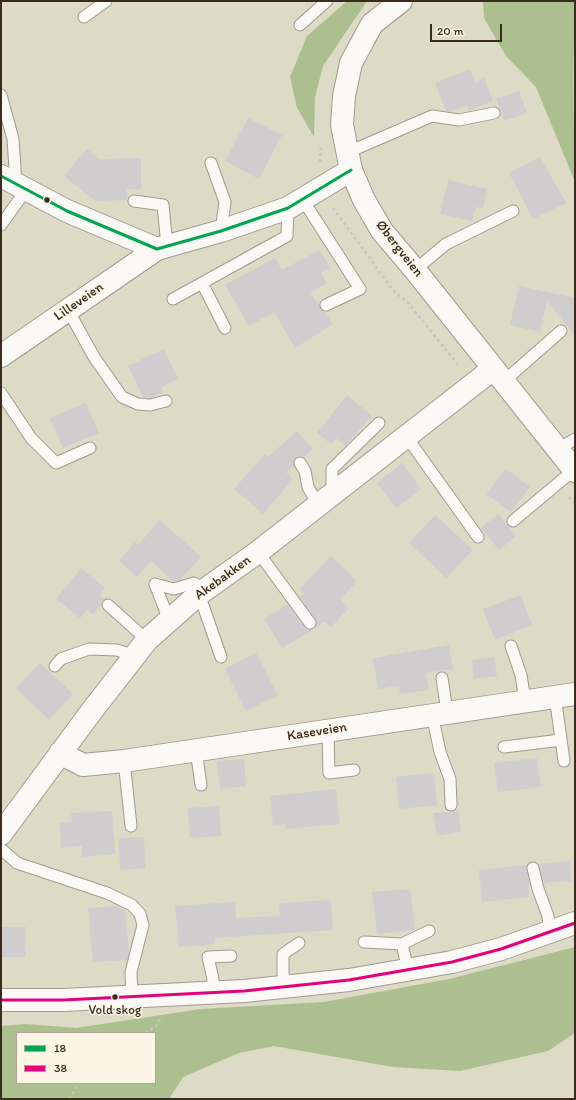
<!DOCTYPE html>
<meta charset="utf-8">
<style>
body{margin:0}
#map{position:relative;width:576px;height:1100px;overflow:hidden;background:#dddac6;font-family:Itim,sans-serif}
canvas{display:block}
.frame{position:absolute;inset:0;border:2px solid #3b2a1e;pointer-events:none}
.legend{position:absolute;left:16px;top:1032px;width:140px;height:52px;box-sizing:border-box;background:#fcf5e5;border:1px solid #afa495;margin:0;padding:5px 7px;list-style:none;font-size:12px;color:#3b2a1e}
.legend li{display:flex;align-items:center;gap:8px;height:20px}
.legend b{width:20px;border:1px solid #afa495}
.scale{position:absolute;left:430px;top:24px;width:72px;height:18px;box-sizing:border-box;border:2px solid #3b2a1e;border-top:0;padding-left:5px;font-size:12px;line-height:14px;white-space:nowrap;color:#3b2a1e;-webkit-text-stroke:3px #fcf5e5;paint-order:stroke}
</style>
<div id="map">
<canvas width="576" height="1100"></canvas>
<div class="frame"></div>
<ul class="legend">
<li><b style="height:5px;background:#00a651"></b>18</li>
<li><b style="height:5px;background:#e5007d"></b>38</li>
</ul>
<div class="scale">20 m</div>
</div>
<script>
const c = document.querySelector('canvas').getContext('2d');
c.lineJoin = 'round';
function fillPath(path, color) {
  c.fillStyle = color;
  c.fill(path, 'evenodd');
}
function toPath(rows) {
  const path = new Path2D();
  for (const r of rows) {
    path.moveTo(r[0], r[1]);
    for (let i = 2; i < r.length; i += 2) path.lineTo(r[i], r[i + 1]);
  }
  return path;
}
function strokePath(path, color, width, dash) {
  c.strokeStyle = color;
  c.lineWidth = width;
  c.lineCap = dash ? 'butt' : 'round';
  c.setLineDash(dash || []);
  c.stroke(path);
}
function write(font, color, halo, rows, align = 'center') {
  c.font = font + ' Itim,sans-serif';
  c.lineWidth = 3;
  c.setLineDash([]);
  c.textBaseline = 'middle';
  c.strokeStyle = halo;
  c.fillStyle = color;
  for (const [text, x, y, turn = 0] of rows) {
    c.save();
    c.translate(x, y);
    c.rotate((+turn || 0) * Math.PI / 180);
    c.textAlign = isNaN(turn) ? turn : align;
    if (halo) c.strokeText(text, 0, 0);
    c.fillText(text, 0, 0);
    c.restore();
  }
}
fillPath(toPath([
 [347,1,367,1,323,66,315,97,314,137,297,108,290,77,307,36],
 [483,1,575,1,573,81,575,182,536,87,506,56,484,18],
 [575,947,575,1033,548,1051,460,1071,393,1067,274,1046,239,1053,183,1077,169,1099,1,1099,1,1026,26,1024,76,1028,201,1009,324,1002,449,979],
 [17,1033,155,1033,155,1083,17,1083]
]), '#abc08e');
fillPath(toPath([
 [470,69,476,82,484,78,493,101,469,110,467,105,451,112,446,111,435,83],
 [519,91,527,113,504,121,496,99],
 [248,118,282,135,259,179,225,161],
 [87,149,99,159,141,158,141,189,127,189,127,200,95,201,64,176],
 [540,157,566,203,533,219,509,173],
 [448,180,487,189,483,208,476,207,472,221,440,214],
 [320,250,330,268,321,273,327,283,310,293,333,324,295,348,274,312,249,326,225,285,275,258,282,270],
 [519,286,575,298,575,336,547,301,540,332,510,325],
 [164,349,178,379,161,387,163,392,152,397,143,397,128,366],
 [347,395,372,416,345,446,336,438,331,444,317,433],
 [86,403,99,433,63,448,50,418],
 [297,431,313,449,304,457,299,456,294,459,294,466,286,472,293,479,263,514,234,489,265,454,268,457],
 [402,463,421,489,396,508,377,483],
 [506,469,530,487,511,512,486,494],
 [498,514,516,536,499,550,481,528],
 [435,515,473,550,446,578,409,543],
 [160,520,201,557,180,580,174,582,151,561,137,577,119,561,135,542,138,545],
 [331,556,357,581,340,599,349,608,331,627,325,622,314,629,317,622,300,597,305,594,300,589],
 [81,568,105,588,99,595,105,599,93,615,87,610,80,618,56,599],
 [521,595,532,625,495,640,483,609],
 [288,604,305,627,308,630,314,629,282,648,264,619],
 [449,645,453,669,426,673,429,690,400,694,399,686,378,689,373,658],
 [256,653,278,695,246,711,225,669],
 [494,657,497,676,474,679,472,660],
 [40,663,73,694,49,720,16,688],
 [537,758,541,787,498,792,494,763],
 [244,759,246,786,220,789,217,761],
 [434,773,437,805,399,809,396,777],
 [336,789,340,824,285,829,285,824,273,826,270,796],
 [219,806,221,836,190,838,188,808],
 [458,809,461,832,437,836,433,813,452,812],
 [112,811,115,854,82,857,82,846,61,848,60,823,72,822,71,813],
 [144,837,145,868,120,870,119,838],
 [569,861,571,881,544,883,539,864],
 [527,865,530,885,528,885,529,897,482,902,479,870],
 [410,889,415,930,377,934,372,892],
 [331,900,333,930,215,938,215,944,179,947,175,906,235,902,236,918,280,916,279,903],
 [118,906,125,910,129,952,127,960,93,962,88,908],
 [1,927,26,927,25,957,1,957]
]), '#d0cdce');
const service = toPath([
 [84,17,106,1],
 [300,25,327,1],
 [1,95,13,139,16,184],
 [346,153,432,116,459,120,494,113],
 [211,163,225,202,221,231],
 [303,200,360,289,326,305],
 [134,201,163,205,167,246],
 [1,225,26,190],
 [415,270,446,244,513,211],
 [202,283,225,328],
 [173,299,287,236,288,208],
 [68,310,94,357,122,397,138,404,150,405,166,401],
 [503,382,561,331],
 [1,393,31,438,56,463,90,448],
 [406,436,478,537],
 [557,450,575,439],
 [300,463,305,471,308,487,318,505],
 [332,493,332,469,379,423],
 [513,521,574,470],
 [258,552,310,623],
 [155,584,174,589,194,583,206,590],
 [155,584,169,620],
 [199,594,221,657],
 [108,605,147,640],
 [511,646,521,675,525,701],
 [55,666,61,659,89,649,117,650,135,656],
 [442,678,447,712],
 [555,696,564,761],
 [432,714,440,752,450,779,451,805],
 [328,730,329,773,354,770],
 [504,747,561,740],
 [196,750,201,785],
 [124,761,131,826],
 [1,849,17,863,107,893,132,905,140,914,143,925,131,972,132,997],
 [533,868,538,889,548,916,550,933],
 [364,942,402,944,408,970],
 [402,944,429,931],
 [285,987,283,973,283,954,299,943],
 [212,992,213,979,208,957,231,956]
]);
const minor = toPath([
 [1,176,67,211,157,249,221,231,288,208,351,170],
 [1,356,157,249],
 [60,753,83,765,124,761,575,694],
 [1,834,91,712,147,640,199,594,258,552,493,369],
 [1,1000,64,1000,244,991,349,980,452,962,501,949,575,923]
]);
const primary = toPath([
 [401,1,372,24,351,63,344,96,342,125,351,170,364,200,382,231,415,270,575,471]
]);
strokePath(service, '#9f9b8e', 13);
strokePath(minor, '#9f9b8e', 24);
strokePath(primary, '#9f9b8e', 24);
strokePath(toPath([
 [320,162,321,145],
 [333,208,393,290,409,304,459,366],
 [569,497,575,504],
 [145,1033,156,1026,160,1019],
 [69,1099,79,1083]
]), '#c8c6c1', 2.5, [3, 3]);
strokePath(service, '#faf9f6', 11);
strokePath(minor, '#faf9f6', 22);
strokePath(primary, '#faf9f6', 22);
strokePath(toPath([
 [1,176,67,211,157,249,221,231,288,208,351,170]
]), '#00a651', 3);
strokePath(toPath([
 [1,1000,64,1000,244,991,349,980,452,962,501,949,575,923]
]), '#e5007d', 3);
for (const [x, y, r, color] of [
 [47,200,3.5,"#3b2a1e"],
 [115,997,3.5,"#3b2a1e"]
]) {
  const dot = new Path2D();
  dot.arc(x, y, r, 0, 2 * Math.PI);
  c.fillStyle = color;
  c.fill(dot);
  strokePath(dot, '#fcf5e5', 1.5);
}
write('13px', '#3b2a1e', '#fcf5e5', [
 ["Vold skog",115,1011]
]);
write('14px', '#3b2a1e', '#fcf5e5', [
 ["Øbergveien",399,249,52],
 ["Lilleveien",79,302,-35],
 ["Akebakken",223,578,-36],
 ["Kaseveien",317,732,-9]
]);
</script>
